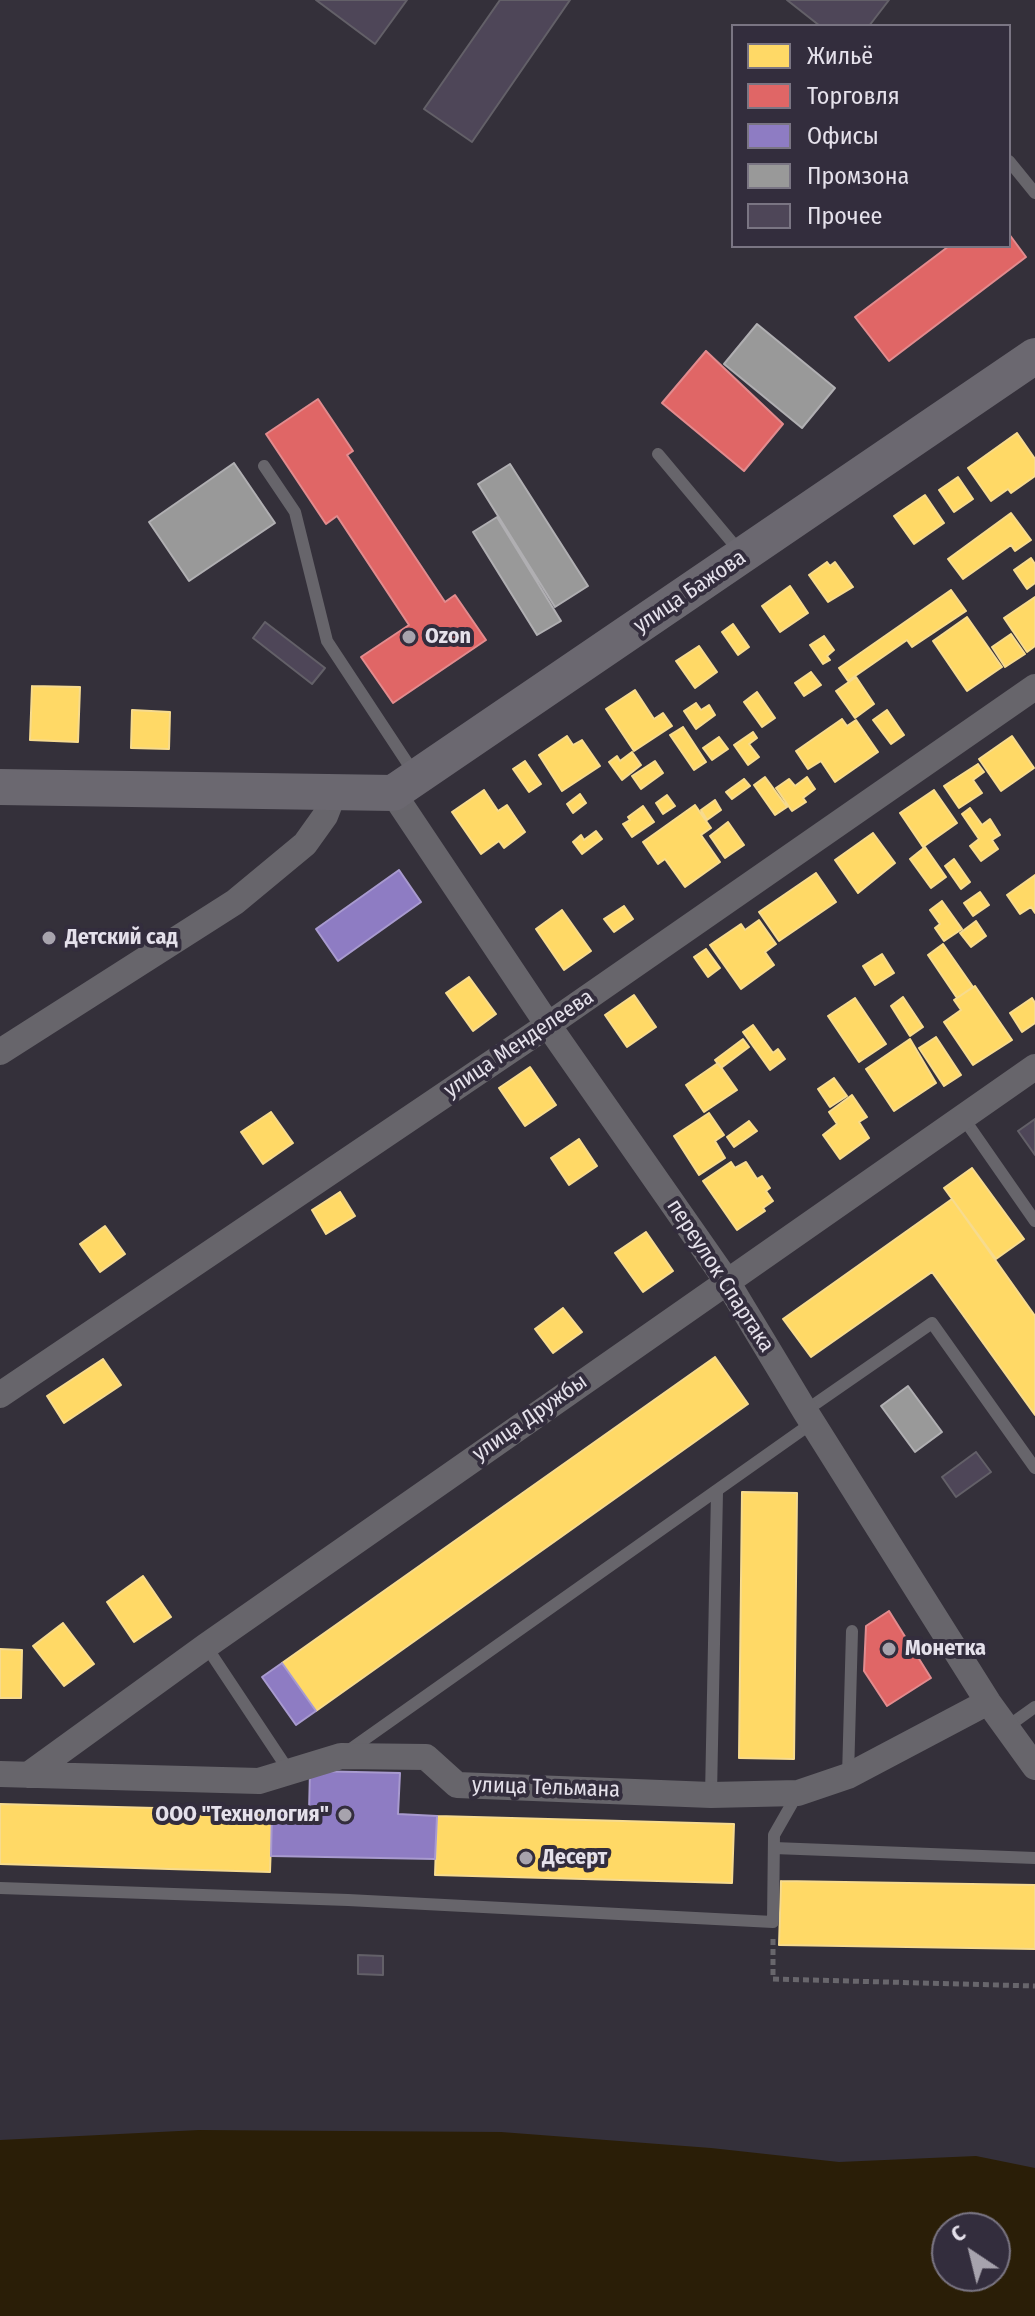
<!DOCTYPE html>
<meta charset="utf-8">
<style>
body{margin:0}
#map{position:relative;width:1035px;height:2316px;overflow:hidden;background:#34303a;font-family:"Fira Sans Condensed",sans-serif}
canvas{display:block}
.legend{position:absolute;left:731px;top:24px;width:280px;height:224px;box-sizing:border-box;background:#332d3d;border:2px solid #7a7583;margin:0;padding:10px 14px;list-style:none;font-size:24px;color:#e5e1eb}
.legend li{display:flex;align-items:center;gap:16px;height:40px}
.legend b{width:40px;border:2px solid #7a7583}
.north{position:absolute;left:931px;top:2212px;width:80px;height:80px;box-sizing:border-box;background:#332d3d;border:2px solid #7a7583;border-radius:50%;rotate:325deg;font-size:22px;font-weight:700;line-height:32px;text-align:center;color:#e5e1eb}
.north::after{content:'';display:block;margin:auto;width:28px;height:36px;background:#a7a3ad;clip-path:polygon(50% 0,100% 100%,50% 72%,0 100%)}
</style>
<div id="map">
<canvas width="1035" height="2316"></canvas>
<ul class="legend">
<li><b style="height:22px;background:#ffd966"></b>Жильё</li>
<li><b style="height:22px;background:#e06666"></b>Торговля</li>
<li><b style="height:22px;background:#8e7cc3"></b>Офисы</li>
<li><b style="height:22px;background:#999"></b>Промзона</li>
<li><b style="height:22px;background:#4e4658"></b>Прочее</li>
</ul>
<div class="north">С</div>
</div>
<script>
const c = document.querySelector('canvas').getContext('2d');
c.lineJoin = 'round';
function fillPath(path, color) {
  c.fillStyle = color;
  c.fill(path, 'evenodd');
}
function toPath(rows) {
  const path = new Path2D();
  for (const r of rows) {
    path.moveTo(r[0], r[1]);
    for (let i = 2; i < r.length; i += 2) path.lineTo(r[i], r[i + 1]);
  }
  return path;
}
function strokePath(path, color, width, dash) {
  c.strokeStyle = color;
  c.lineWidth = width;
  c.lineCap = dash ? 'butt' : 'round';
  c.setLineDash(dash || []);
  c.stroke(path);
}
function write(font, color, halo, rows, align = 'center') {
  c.font = font + ' "Fira Sans Condensed",sans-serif';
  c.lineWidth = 8;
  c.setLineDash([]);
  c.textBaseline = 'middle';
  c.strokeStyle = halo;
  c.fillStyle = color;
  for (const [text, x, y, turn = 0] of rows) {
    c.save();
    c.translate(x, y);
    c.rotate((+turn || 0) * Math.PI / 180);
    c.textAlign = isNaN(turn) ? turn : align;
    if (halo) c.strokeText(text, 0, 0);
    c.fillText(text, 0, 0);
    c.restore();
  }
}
fillPath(toPath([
 [199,2130,501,2132,711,2148,839,2162,976,2156,1035,2168,1035,2316,0,2316,0,2140],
 [947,2228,995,2228,995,2276,947,2276]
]), '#2a1e07');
const homes = toPath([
 [1017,433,1035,459,1035,476,1011,493,1008,489,991,501,968,468,1017,433],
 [958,477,973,499,954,512,939,490,958,477],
 [925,495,944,523,914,544,894,516,925,495],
 [1011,513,1031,540,1015,551,1011,545,963,579,948,559,1011,513],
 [1031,558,1035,564,1035,583,1027,589,1014,570,1031,558],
 [827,562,830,566,835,562,853,587,828,602,809,575,827,562],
 [790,586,808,613,780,632,762,606,790,586],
 [951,590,966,611,912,647,907,640,848,681,839,668,951,590],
 [1035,597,1035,646,1027,652,1004,618,1035,597],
 [967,617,1002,667,967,691,933,641,967,617],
 [733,624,749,647,738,655,722,632,733,624],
 [1011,634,1025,654,1005,667,992,647,1011,634],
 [824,636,834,650,827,656,830,660,823,664,810,645,824,636],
 [699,646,717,672,695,688,676,661,699,646],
 [811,672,821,685,804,696,795,683,811,672],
 [856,677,874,704,855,718,836,691,856,677],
 [32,686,80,687,78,742,30,740,32,686],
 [635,690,654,719,663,713,672,726,634,751,606,709,635,690],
 [757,692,775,718,762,727,744,702,757,692],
 [696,703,701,710,709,705,715,715,696,729,684,711,696,703],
 [132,710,170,712,169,749,131,748,132,710],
 [887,710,904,735,891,744,873,720,887,710],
 [842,719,847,726,856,720,878,752,835,782,821,761,808,769,796,751,842,719],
 [683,727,706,762,694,770,670,735,683,727],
 [753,732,757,738,749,744,759,757,748,765,734,745,753,732],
 [567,736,573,745,582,740,600,766,562,791,539,755,567,736],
 [1012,736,1034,768,1001,791,979,759,1012,736],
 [719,737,728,749,712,760,703,748,719,737],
 [632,752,641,765,622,780,609,762,617,756,620,761,632,752],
 [525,761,541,784,529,792,513,769,525,761],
 [655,761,663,773,641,789,632,776,655,761],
 [978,764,984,772,973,780,982,793,959,808,944,786,978,764],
 [765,777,787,807,775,815,754,785,765,777],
 [807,777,815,789,803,798,806,802,792,811,776,788,789,779,795,786,807,777],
 [744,779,750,786,732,799,726,792,744,779],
 [484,790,498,811,507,805,525,832,504,848,499,841,481,854,452,812,484,790],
 [934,790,957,823,923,847,900,813,934,790],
 [580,794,586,803,573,813,567,804,580,794],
 [667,795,675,806,663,814,656,803,667,795],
 [715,800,721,810,707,820,701,810,715,800],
 [695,805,711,828,701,835,720,862,685,887,665,859,658,864,643,842,695,805],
 [643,806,654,822,632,837,623,824,630,820,628,817,643,806],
 [970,808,982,825,990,819,1000,835,992,840,998,849,981,861,970,846,979,839,962,814,970,808],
 [728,822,744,845,725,858,710,836,728,822],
 [596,831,602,839,582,854,573,842,581,835,584,840,596,831],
 [873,833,895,863,858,893,835,860,873,833],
 [925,847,946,877,931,888,910,859,925,847],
 [954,859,970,882,961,889,945,866,954,859],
 [816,873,836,902,779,941,759,912,816,873],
 [1035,875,1035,913,1031,907,1020,914,1007,895,1035,875],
 [980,892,989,905,973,916,964,903,980,892],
 [942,901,962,929,944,941,935,928,940,924,930,910,942,901],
 [624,906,633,919,614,932,604,919,624,906],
 [562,910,591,951,564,970,536,929,562,910],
 [759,920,776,944,765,952,774,965,741,989,710,945,741,924,745,930,759,920],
 [976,921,986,936,971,947,960,933,976,921],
 [943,944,973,987,957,998,928,955,943,944],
 [706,949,720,968,708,977,694,957,706,949],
 [882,954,894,973,875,985,863,966,882,954],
 [469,977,496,1014,473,1031,446,993,469,977],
 [975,986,1012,1040,973,1065,944,1022,961,1010,954,1000,975,986],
 [634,995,656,1027,627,1047,605,1015,634,995],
 [903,997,923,1027,910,1036,891,1006,903,997],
 [855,998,886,1044,859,1062,828,1016,855,998],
 [1032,998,1035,1003,1035,1023,1022,1032,1010,1013,1032,998],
 [753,1025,773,1053,778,1049,785,1059,770,1070,743,1032,753,1025],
 [936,1037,961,1075,944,1086,919,1048,936,1037],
 [743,1039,749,1047,721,1068,715,1060,743,1039],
 [910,1039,936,1083,894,1111,866,1069,910,1039],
 [718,1063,737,1090,704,1112,686,1085,718,1063],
 [530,1067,556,1105,525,1126,499,1088,530,1067],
 [834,1078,847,1096,830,1107,818,1089,834,1078],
 [852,1095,867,1117,859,1122,869,1138,840,1159,823,1135,837,1124,829,1112,852,1095],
 [271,1112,293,1143,263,1164,241,1132,271,1112],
 [709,1113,724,1135,715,1141,725,1158,699,1175,674,1136,709,1113],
 [749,1121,757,1131,734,1147,727,1137,749,1121],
 [579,1139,597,1166,569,1185,551,1158,579,1139],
 [731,1162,735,1168,746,1162,757,1179,762,1176,770,1188,766,1191,773,1201,763,1208,765,1211,737,1230,703,1181,731,1162],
 [972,1168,1024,1239,996,1259,944,1188,972,1168],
 [340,1192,355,1216,326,1234,312,1210,340,1192],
 [952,1199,1035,1316,1035,1415,932,1272,811,1357,783,1319,952,1199],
 [105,1226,125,1254,100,1272,80,1244,105,1226],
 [646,1232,673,1271,643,1292,615,1253,646,1232],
 [563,1308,582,1332,553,1353,535,1329,563,1308],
 [715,1357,748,1404,316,1711,282,1663,715,1357],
 [103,1359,121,1385,64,1423,47,1396,103,1359],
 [742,1492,797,1493,794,1759,739,1758,742,1492],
 [143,1576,171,1617,134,1642,107,1602,143,1576],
 [63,1623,94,1664,64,1686,33,1646,63,1623],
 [0,1649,22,1650,21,1698,0,1698,0,1649],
 [0,1804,272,1811,270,1872,0,1864,0,1804],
 [437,1816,734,1824,732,1883,435,1875,437,1816],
 [781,1881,1035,1885,1035,1949,779,1945,781,1881]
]);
fillPath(homes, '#ffd966');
strokePath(homes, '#f7db8e', 2);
const shops = toPath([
 [1009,234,1026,257,889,361,855,317,949,246,1009,246,1009,234],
 [706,351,783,424,744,471,662,403,706,351],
 [318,399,353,451,347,455,445,602,455,595,486,640,393,703,361,657,409,625,337,516,326,524,266,434,318,399],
 [889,1611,931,1678,887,1706,864,1671,866,1626,889,1611]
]);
fillPath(shops, '#e06666');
strokePath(shops, '#e28b8e', 2);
const offices = toPath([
 [399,870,421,902,338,961,316,929,399,870],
 [282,1663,316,1711,296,1725,262,1677,282,1663],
 [310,1771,400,1773,398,1814,437,1816,435,1859,271,1856,272,1811,309,1812,310,1771]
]);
fillPath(offices, '#8e7cc3');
strokePath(offices, '#a89acf', 2);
const industry = toPath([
 [757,324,835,388,802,428,724,364,757,324],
 [234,463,275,523,189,581,149,522,234,463],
 [510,464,588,586,555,607,478,484,510,464],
 [497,517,561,621,537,635,473,532,497,517],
 [908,1386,942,1432,915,1452,881,1406,908,1386]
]);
fillPath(industry, '#999');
strokePath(industry, '#b0afb2', 2);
const building = toPath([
 [316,0,407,0,375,44,316,0],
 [500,0,570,0,472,142,424,109,500,0],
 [787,0,889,0,869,26,820,26,787,0],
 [265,622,325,668,312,684,253,638,265,622],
 [1035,1119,1035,1155,1018,1131,1035,1119],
 [976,1452,991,1472,956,1497,942,1477,976,1452],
 [358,1955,383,1956,383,1975,358,1974,358,1955]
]);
fillPath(building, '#4e4658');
strokePath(building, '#636068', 2);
strokePath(toPath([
 [773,1939,773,1979,1035,1986]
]), '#68666c', 5, [6, 4]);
strokePath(toPath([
 [1009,161,1035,193],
 [658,454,741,553],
 [264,466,295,512,327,641,414,773],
 [962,1116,1035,1221],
 [805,1411,932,1323,1035,1468],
 [206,1646,289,1771],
 [1007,1727,1035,1707],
 [348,1751,812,1423],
 [848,1776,852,1631],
 [711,1795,717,1492],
 [774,1848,1035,1858],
 [0,1888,348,1900,773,1922,774,1835,798,1793]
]), '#67656b', 12);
strokePath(toPath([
 [393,793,548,1025,726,1280,805,1411,988,1702,1035,1767],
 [0,1052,235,902,305,844,325,816,334,793],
 [0,1395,548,1025,1035,687],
 [0,1774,259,1781,341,1756,426,1757,457,1785,711,1795,798,1793,848,1776,988,1702],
 [28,1775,206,1646,1035,1067]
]), '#67656b', 26);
strokePath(toPath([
 [0,787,393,793,1035,356]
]), '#6b6870', 36);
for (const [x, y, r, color] of [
 [409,637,8,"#a7a3ad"],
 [49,938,8,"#a7a3ad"],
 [889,1649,8,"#a7a3ad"],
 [345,1815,8,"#a7a3ad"],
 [526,1858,8,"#a7a3ad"]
]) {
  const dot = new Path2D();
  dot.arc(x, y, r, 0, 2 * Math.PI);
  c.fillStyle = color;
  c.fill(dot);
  strokePath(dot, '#332d3d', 3);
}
write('22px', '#e5e1eb', '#332d3d', [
 ["улица Бажова",690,592,-34],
 ["улица Менделеева",519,1044,-34],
 ["переулок Спартака",720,1276,57],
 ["улица Дружбы",530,1418,-35],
 ["улица Тельмана",546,1788,2]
]);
write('bold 22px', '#e5e1eb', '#332d3d', [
 ["Ozon",425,637],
 ["Детский сад",65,938],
 ["Монетка",905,1649],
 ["ООО \"Технология\"",329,1815,"right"],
 ["Десерт",542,1858]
], 'left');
</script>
